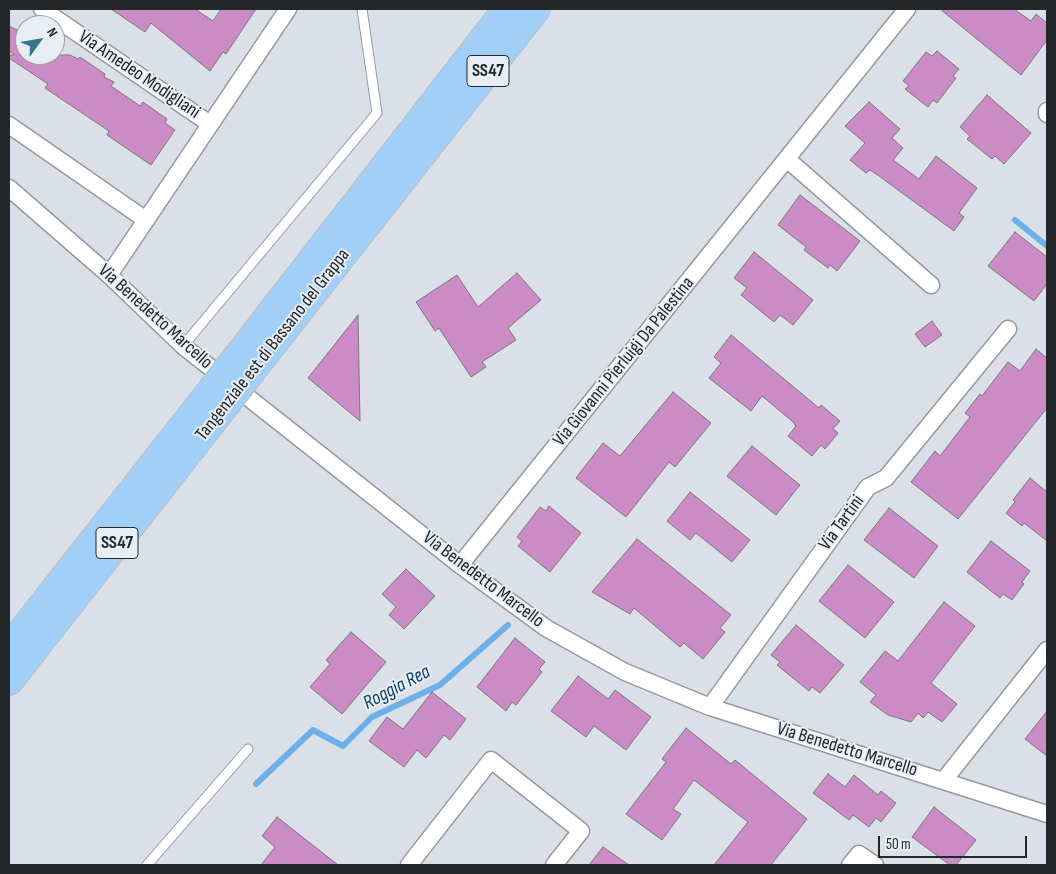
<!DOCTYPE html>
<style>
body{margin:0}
#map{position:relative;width:1056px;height:874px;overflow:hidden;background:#dbe0e8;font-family:"Sofia Sans Condensed",sans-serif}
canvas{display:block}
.frame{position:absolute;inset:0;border:10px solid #242729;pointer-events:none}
.north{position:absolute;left:15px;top:15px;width:50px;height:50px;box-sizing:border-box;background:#e8eef5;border:1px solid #9a9ea3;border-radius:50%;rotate:58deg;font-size:14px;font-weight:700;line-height:20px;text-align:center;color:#242729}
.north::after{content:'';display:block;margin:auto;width:18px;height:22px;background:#357789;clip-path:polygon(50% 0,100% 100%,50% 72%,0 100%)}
.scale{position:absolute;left:878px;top:836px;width:149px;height:22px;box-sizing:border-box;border:2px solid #242729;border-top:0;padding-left:6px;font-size:15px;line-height:18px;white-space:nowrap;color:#242729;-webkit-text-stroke:4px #e8eef5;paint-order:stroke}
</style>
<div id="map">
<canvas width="1056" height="874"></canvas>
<div class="frame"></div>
<div class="north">N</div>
<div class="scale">50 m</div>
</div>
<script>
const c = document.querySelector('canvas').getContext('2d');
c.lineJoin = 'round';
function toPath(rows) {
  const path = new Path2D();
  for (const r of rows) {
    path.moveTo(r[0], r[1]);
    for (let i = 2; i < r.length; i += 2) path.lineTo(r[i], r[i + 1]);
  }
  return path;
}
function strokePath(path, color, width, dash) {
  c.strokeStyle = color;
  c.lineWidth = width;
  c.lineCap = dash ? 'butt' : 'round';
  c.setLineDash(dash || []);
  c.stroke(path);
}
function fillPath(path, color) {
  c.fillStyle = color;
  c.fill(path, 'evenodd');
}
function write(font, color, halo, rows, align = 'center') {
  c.font = font + ' "Sofia Sans Condensed",sans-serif';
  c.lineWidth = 4;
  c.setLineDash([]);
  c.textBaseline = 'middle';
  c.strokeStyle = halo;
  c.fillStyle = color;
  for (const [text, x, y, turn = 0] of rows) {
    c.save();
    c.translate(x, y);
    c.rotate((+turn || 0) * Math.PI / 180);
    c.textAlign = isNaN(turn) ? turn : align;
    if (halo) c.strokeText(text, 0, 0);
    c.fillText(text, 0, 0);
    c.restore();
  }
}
strokePath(toPath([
 [1015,220,1047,246],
 [256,784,313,730,343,746,372,717,440,685,508,625]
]), '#6dafe8', 6);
const building = toPath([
 [111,9,195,9,213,21,221,9,256,9,226,54,223,52,210,71,151,23,145,32,111,9],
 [940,9,1014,9,1031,21,1036,14,1047,23,1047,40,1021,75,940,9],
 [9,26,25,34,25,55,70,55,78,59,80,57,105,74,104,77,114,82,111,86,140,106,143,102,167,119,165,123,175,130,151,165,107,135,109,131,45,88,48,84,9,58,9,55,15,55,9,51,9,26],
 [937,51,959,69,953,76,956,78,937,103,933,100,928,107,905,89,909,86,903,81,926,52,932,56,937,51],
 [987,95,1031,133,1004,164,995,156,992,159,967,139,970,136,960,127,987,95],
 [869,102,900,129,892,138,903,148,893,160,919,179,936,156,977,188,959,213,964,217,954,231,879,176,870,170,866,173,850,160,865,143,845,126,869,102],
 [800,195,860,241,837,271,830,265,828,268,804,250,806,247,778,225,800,195],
 [1015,232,1047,257,1047,284,1034,301,988,266,1015,232],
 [754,252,813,300,793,325,780,315,774,322,741,295,747,288,734,278,754,252],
 [517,273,541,300,508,328,516,340,482,362,486,367,471,377,439,328,435,331,416,302,457,275,478,307,517,273],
 [358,315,360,421,308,378,358,315],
 [932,321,942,335,925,347,915,334,932,321],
 [731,335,819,408,821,405,840,421,833,429,838,433,825,449,821,445,812,456,788,436,796,426,792,421,762,396,751,411,709,378,721,363,714,357,731,335],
 [1036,349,1047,358,1047,408,958,519,911,482,935,451,940,456,970,417,965,413,980,394,982,396,1008,362,1020,371,1036,349],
 [673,392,711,423,675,467,669,462,626,517,576,478,603,443,620,456,673,392],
 [752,446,800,485,776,515,727,476,752,446],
 [1030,478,1047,492,1047,541,1024,523,1022,526,1006,513,1015,502,1013,500,1030,478],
 [690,492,750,540,732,562,696,533,690,540,667,521,690,492],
 [549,506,581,533,550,572,518,546,522,541,517,537,540,507,546,511,549,506],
 [889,508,938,546,914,578,864,540,889,508],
 [637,539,731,615,720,628,725,632,703,659,684,643,680,647,634,608,630,614,592,592,637,539],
 [991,541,1030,571,1022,582,1024,584,1012,600,1003,594,1000,598,967,572,991,541],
 [848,565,894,602,865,638,819,601,848,565],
 [406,569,435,596,404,629,389,615,396,607,382,594,406,569],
 [944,602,975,626,931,683,957,704,942,722,928,712,923,718,918,713,911,722,888,715,870,702,876,695,860,682,885,651,898,661,944,602],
 [796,625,844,665,820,693,812,687,809,691,777,665,780,662,771,655,796,625],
 [351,632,386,662,342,714,310,687,330,664,326,660,351,632],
 [515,638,545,662,539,669,542,672,516,705,512,702,506,711,477,687,515,638],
 [578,676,608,699,615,690,651,717,626,750,594,726,586,737,551,711,578,676],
 [432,692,466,719,450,740,444,735,426,758,417,750,404,767,369,741,387,717,403,729,432,692],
 [1047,711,1047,756,1025,739,1047,711],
 [686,728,731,764,735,760,807,819,771,865,714,865,748,822,694,780,673,809,681,814,662,840,626,814,666,762,662,759,686,728],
 [828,774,845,787,854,775,878,795,881,791,896,803,881,822,876,818,869,827,853,815,849,820,813,793,828,774],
 [934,807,976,840,956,865,950,865,912,837,934,807],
 [277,817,338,865,261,865,275,847,262,836,277,817],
 [603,847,629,865,589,865,603,847]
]);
fillPath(building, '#cb8cc6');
strokePath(building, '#7d767c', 1);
const service = toPath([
 [183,346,377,113,362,9],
 [147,865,248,749]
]);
const minor = toPath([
 [42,9,210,124],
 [1047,111,1047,114],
 [9,125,146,220],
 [788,160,931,285],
 [9,188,109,275,183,346,460,565,546,628,625,672,710,707,1047,814],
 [109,275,288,9],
 [460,565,907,9],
 [710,707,868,487,886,478,1008,329],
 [944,780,1047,650],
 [409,865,491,760,581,831,554,865],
 [850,865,859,854,875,865]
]);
const trunk = toPath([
 [231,365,507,9],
 [246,378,536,9],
 [9,648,211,391],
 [9,681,226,404]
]);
strokePath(service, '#959aa2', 11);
strokePath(minor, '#959aa2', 19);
strokePath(trunk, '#bdbebf', 30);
strokePath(service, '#fff', 9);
strokePath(minor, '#fff', 16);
strokePath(trunk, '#a2cff8', 28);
const trunkBridge = toPath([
 [211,391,231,365],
 [226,404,246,378]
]);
strokePath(trunkBridge, '#bdbebf', 30, []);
strokePath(trunkBridge, '#a2cff8', 28);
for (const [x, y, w] of [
 [488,71,42],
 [117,543,42]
]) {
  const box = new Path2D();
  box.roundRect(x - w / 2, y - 15.5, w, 31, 4);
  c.fillStyle = '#e8eef5';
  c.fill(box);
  strokePath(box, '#242729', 1);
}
write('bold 18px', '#242729', null, [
 ["SS47",488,71],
 ["SS47",117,543]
]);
write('19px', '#242729', '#e8eef5', [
 ["Via Amedeo Modigliani",139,75,34],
 ["Via Benedetto Marcello",155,317,42],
 ["Tangenziale est di Bassano del Grappa",273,345,-52],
 ["Via Giovanni Pierluigi Da Palestina",624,362,-51],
 ["Via Tartini",842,523,-54],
 ["Via Benedetto Marcello",483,580,37],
 ["Via Benedetto Marcello",847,750,17]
]);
write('italic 20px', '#0e4065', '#e8eef5', [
 ["Roggia Rea",397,688,-28]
]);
</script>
